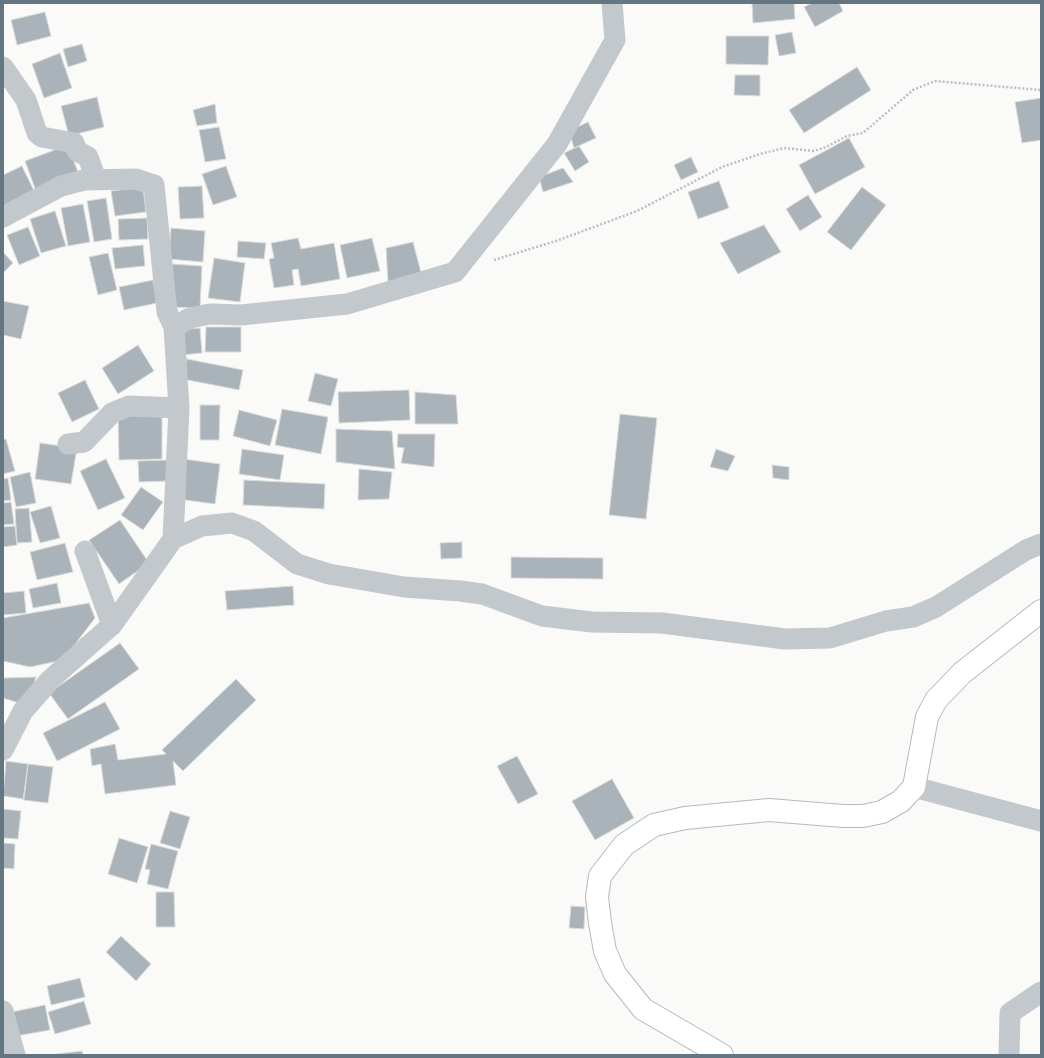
<!DOCTYPE html>
<style>
body{margin:0}
#map{position:relative;width:1044px;height:1058px;overflow:hidden;background:#fafaf8;font-family:Helvetica,sans-serif}
canvas{display:block}
.frame{position:absolute;inset:0;border:4px solid #657683;pointer-events:none}
</style>
<div id="map">
<canvas width="1044" height="1058"></canvas>
<div class="frame"></div>
</div>
<script>
const c = document.querySelector('canvas').getContext('2d');
c.lineJoin = 'round';
function fillPath(path, color) {
  c.fillStyle = color;
  c.fill(path, 'evenodd');
}
function toPath(rows) {
  const path = new Path2D();
  for (const r of rows) {
    path.moveTo(r[0], r[1]);
    for (let i = 2; i < r.length; i += 2) path.lineTo(r[i], r[i + 1]);
  }
  return path;
}
function strokePath(path, color, width, dash) {
  c.strokeStyle = color;
  c.lineWidth = width;
  c.lineCap = dash ? 'butt' : 'round';
  c.setLineDash(dash || []);
  c.stroke(path);
}
const building = toPath([
 [752,3,794,3,795,19,753,23,752,3],
 [812,3,839,3,843,11,815,27,804,7,812,3],
 [45,12,51,36,17,45,11,20,45,12],
 [792,32,796,53,779,56,775,35,792,32],
 [726,36,769,36,768,65,726,64,726,36],
 [82,44,87,61,68,67,63,49,82,44],
 [60,53,72,88,44,98,32,64,60,53],
 [857,67,871,90,804,133,789,110,857,67],
 [735,75,760,75,760,96,734,95,735,75],
 [97,97,104,127,69,136,61,106,97,97],
 [1041,98,1041,140,1022,143,1015,102,1041,98],
 [215,104,217,123,197,126,193,110,215,104],
 [588,122,596,138,574,148,569,131,588,122],
 [219,127,226,159,205,162,199,130,219,127],
 [849,138,865,167,815,194,799,165,849,138],
 [68,145,79,175,36,191,25,161,68,145],
 [579,146,589,162,575,171,564,153,579,146],
 [691,157,698,172,681,180,674,165,691,157],
 [22,166,35,193,3,206,3,175,22,166],
 [226,166,237,197,213,205,202,174,226,166],
 [563,168,573,182,543,192,539,177,563,168],
 [719,181,729,208,698,219,688,192,719,181],
 [202,186,204,218,180,219,178,187,202,186],
 [143,187,146,212,115,216,111,191,143,187],
 [862,187,886,205,851,250,827,232,862,187],
 [808,195,822,217,800,231,786,209,808,195],
 [106,198,112,239,94,242,87,201,106,198],
 [83,204,90,242,68,246,61,208,83,204],
 [55,211,66,246,41,253,30,219,55,211],
 [147,218,148,239,119,240,118,219,147,218],
 [764,225,781,252,738,274,720,243,764,225],
 [28,227,40,256,19,265,7,235,28,227],
 [171,228,205,231,203,262,169,259,171,228],
 [298,238,301,249,334,243,340,279,301,286,298,269,292,270,294,285,274,288,269,259,274,258,271,243,298,238],
 [372,238,380,271,347,278,340,245,372,238],
 [238,241,266,243,264,259,237,257,238,241],
 [413,242,422,276,388,282,386,248,413,242],
 [143,245,145,266,115,269,112,248,143,245],
 [3,252,13,263,3,273,3,252],
 [108,253,117,290,98,295,89,257,108,253],
 [214,258,245,263,240,302,208,298,214,258],
 [172,264,202,266,200,308,170,307,172,264],
 [153,280,157,303,124,310,119,287,153,280],
 [3,301,29,306,21,339,3,335,3,301],
 [206,327,241,327,241,352,205,352,206,327],
 [200,328,202,353,181,355,178,330,200,328],
 [138,345,154,371,118,394,102,368,138,345],
 [187,359,243,370,239,390,183,379,187,359],
 [315,373,338,379,331,406,308,401,315,373],
 [85,380,99,409,72,422,58,393,85,380],
 [409,390,410,420,339,423,338,392,409,390],
 [415,392,456,395,458,424,415,424,415,392],
 [200,405,220,405,219,440,200,440,200,405],
 [282,409,328,417,321,454,275,445,282,409],
 [239,410,277,420,270,446,233,436,239,410],
 [162,413,162,459,119,460,118,414,162,413],
 [620,414,657,418,646,519,609,515,620,414],
 [336,429,392,431,395,469,336,462,336,429],
 [398,434,435,434,434,467,401,463,404,448,397,447,398,434],
 [6,439,15,471,3,474,3,440,6,439],
 [40,443,77,448,71,484,35,479,40,443],
 [242,449,284,455,280,480,239,474,242,449],
 [716,449,735,456,728,471,710,467,716,449],
 [106,459,125,498,98,510,80,471,106,459],
 [183,459,220,464,215,504,178,499,183,459],
 [167,460,168,481,139,482,138,461,167,460],
 [772,465,789,467,789,480,773,478,772,465],
 [359,469,392,472,389,499,358,500,359,469],
 [30,472,36,503,16,507,10,477,30,472],
 [8,478,11,500,3,501,3,479,8,478],
 [244,480,325,484,324,509,243,505,244,480],
 [141,487,163,502,143,530,121,515,141,487],
 [11,502,14,524,3,525,3,503,11,502],
 [51,506,60,538,40,543,30,512,51,506],
 [29,508,32,542,17,543,15,509,29,508],
 [120,520,149,563,119,584,89,540,120,520],
 [15,526,17,545,3,547,3,527,15,526],
 [462,542,462,558,441,559,440,543,462,542],
 [65,543,73,572,37,580,30,552,65,543],
 [511,557,603,558,603,579,511,578,511,557],
 [57,583,61,603,33,608,29,589,57,583],
 [293,586,294,605,227,610,225,591,293,586],
 [24,591,26,613,3,615,3,593,24,591],
 [89,603,95,618,63,660,30,667,3,661,3,618,89,603],
 [120,643,139,669,68,719,49,693,120,643],
 [36,677,32,690,19,703,3,698,3,678,36,677],
 [236,679,256,700,183,771,173,761,176,785,105,794,101,764,92,766,90,749,115,744,118,760,166,754,162,750,236,679],
 [105,702,120,729,57,761,43,733,105,702],
 [517,756,538,794,518,804,497,766,517,756],
 [6,761,28,764,24,799,3,796,6,761],
 [28,764,53,767,48,803,23,800,28,764],
 [612,779,634,818,595,840,572,801,612,779],
 [3,809,21,811,18,839,3,838,3,809],
 [170,811,190,817,180,849,160,843,170,811],
 [119,838,148,847,137,883,108,874,119,838],
 [3,843,15,844,14,869,3,868,3,843],
 [151,844,178,851,168,889,147,884,150,870,145,869,151,844],
 [156,892,174,892,175,927,156,927,156,892],
 [571,906,585,907,584,929,569,928,571,906],
 [121,936,151,964,136,981,106,952,121,936],
 [80,978,85,997,51,1005,47,986,80,978],
 [84,1001,91,1024,55,1034,48,1012,84,1001],
 [45,1005,50,1030,16,1036,12,1012,45,1005],
 [82,1051,83,1055,47,1055,82,1051]
]);
fillPath(building, '#aab3b9');
strokePath(building, '#dcdcda', 1);
const secondary = toPath([
 [722,1055,643,1009,615,974,605,951,600,923,597,897,600,876,624,845,654,825,685,818,769,810,843,816,863,816,882,812,901,801,914,787,927,717,936,700,962,673,1041,611]
]);
strokePath(secondary, '#b3babf', 24);
strokePath(toPath([
 [494,260,556,241,637,211,722,167,760,154,784,148,814,151,826,147,847,136,863,133,913,90,935,81,1041,90]
]), '#bbbfc2', 2.5, [2, 2]);
strokePath(toPath([
 [3,67,26,100,37,133,42,137,74,143,77,151,88,157,96,179],
 [3,217,61,186,84,180,136,179,154,185,167,312,174,327,179,408,173,539],
 [174,327,190,318,210,314,241,315,347,304,455,272,557,144,615,40,612,3],
 [68,444,84,442,112,413,129,406,179,408],
 [85,551,112,625],
 [3,750,23,711,51,679,112,625,173,539,202,526,232,523,254,531,297,564,329,574,404,587,460,591,482,594,542,616,592,622,662,623,785,639,830,638,886,621,913,617,936,607,1026,550,1041,544],
 [914,787,1041,821],
 [3,1011,15,1055],
 [1009,1055,1010,1013,1041,992]
]), '#c3c8cc', 21);
strokePath(secondary, '#fff', 22);
</script>
